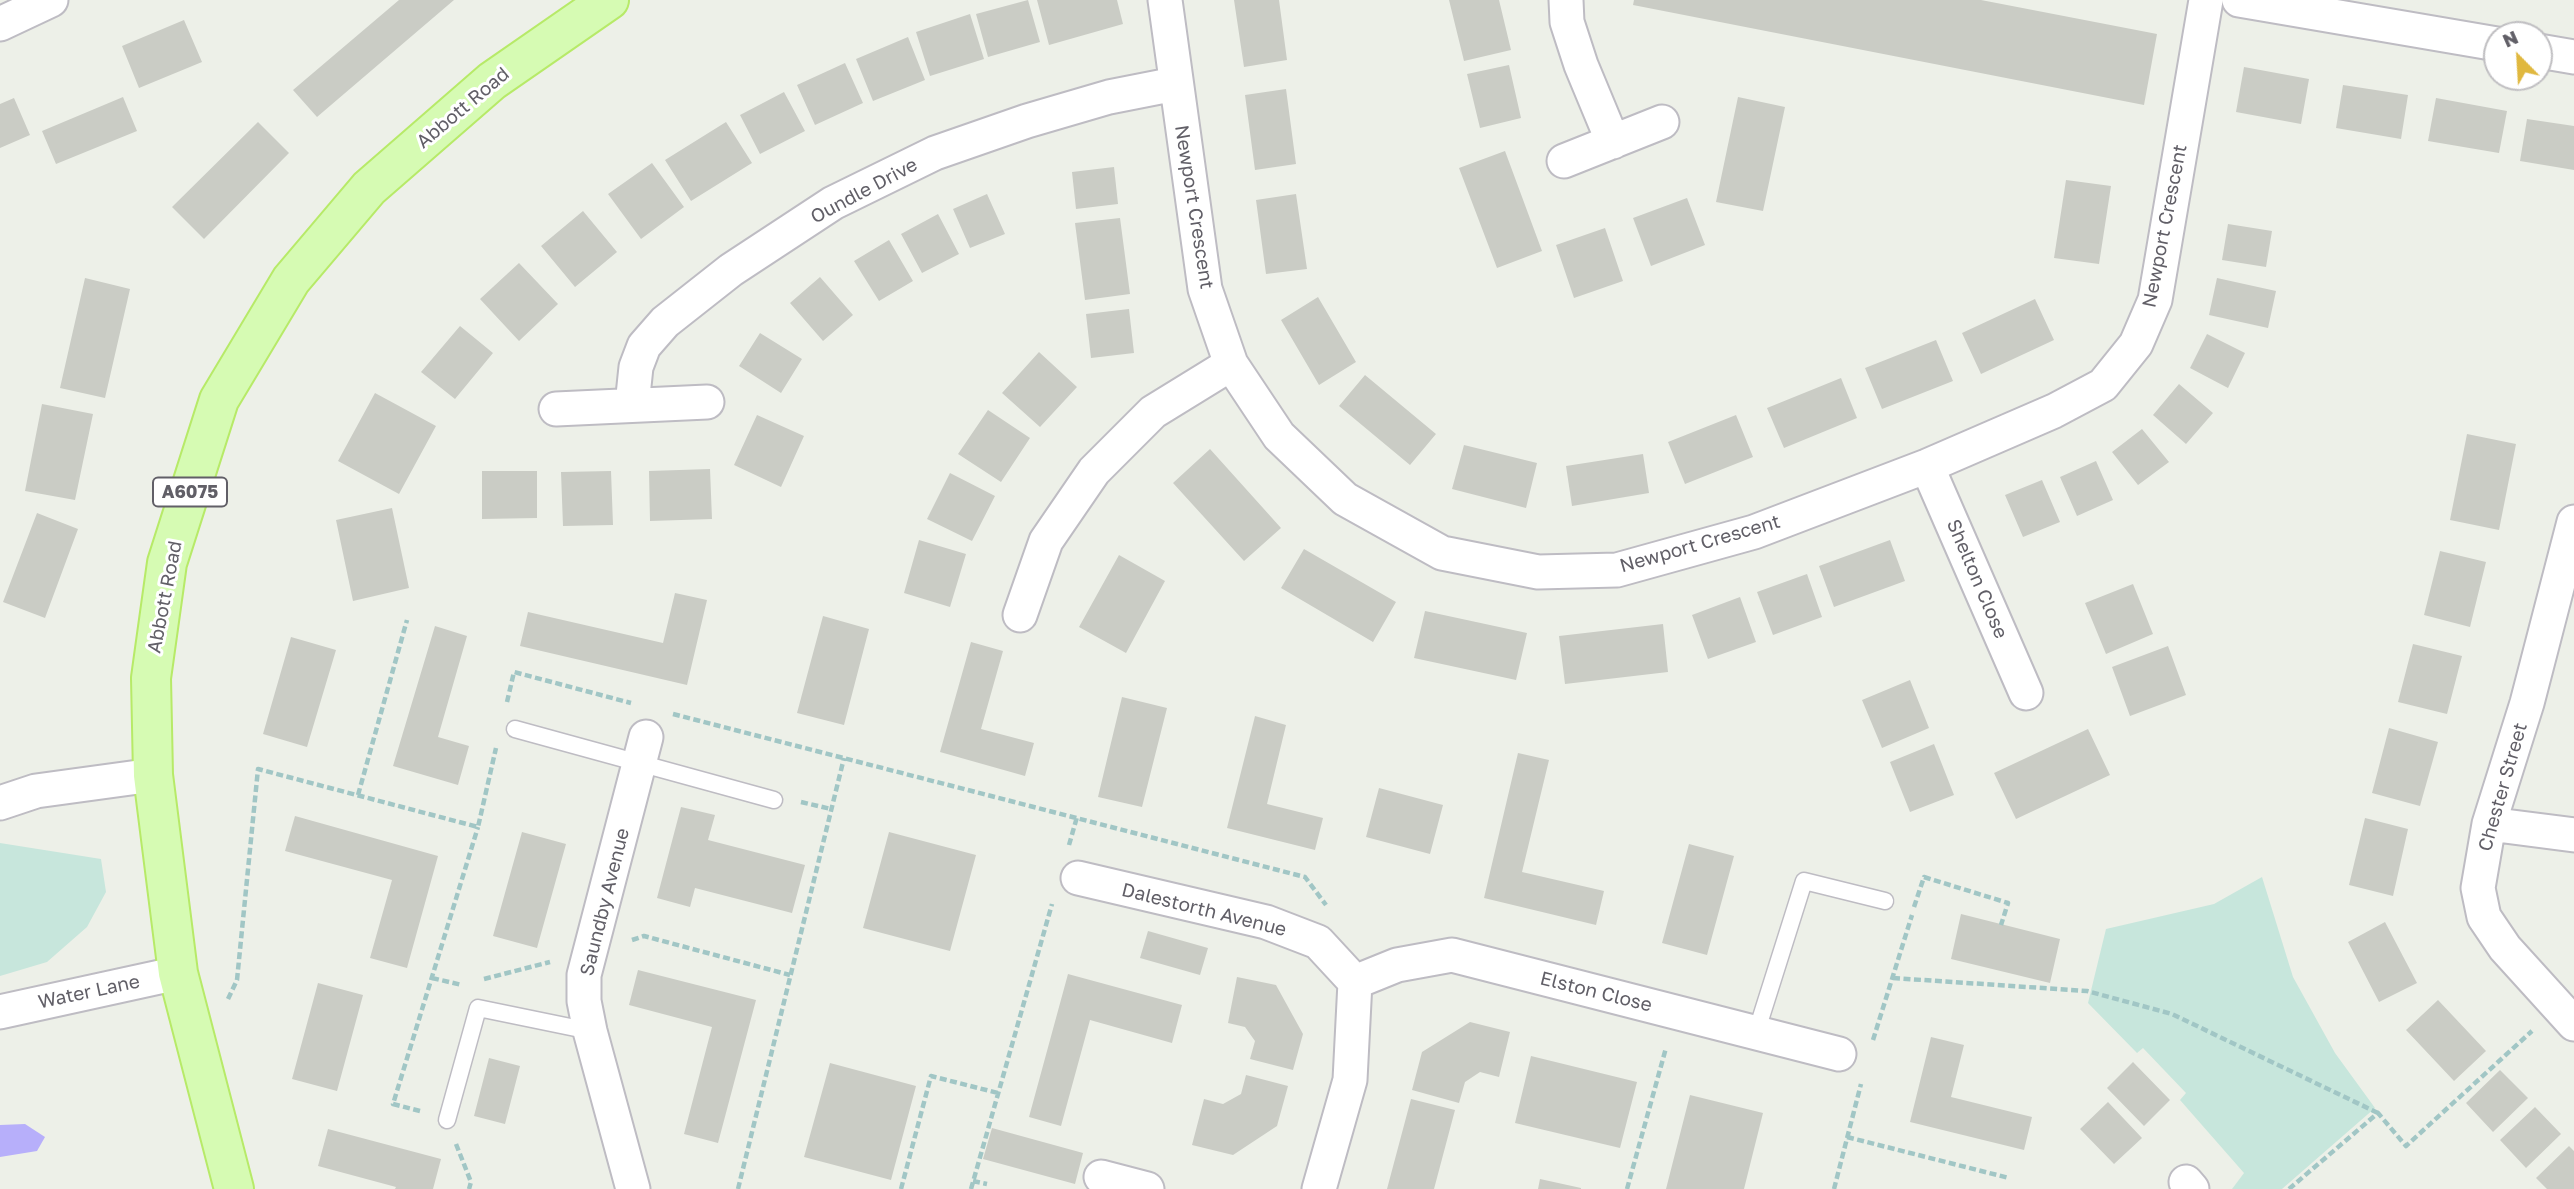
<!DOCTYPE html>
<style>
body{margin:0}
#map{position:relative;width:2574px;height:1189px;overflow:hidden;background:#edf0e8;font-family:"Golos Text",sans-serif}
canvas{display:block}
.north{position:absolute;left:2483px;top:21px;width:70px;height:70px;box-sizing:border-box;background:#fff;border:2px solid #c0bfc2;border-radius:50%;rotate:336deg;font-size:19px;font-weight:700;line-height:28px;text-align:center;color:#615f67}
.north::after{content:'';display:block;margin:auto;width:24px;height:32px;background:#e0b83f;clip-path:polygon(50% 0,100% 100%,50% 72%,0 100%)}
</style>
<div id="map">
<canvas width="2574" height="1189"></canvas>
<div class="north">N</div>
</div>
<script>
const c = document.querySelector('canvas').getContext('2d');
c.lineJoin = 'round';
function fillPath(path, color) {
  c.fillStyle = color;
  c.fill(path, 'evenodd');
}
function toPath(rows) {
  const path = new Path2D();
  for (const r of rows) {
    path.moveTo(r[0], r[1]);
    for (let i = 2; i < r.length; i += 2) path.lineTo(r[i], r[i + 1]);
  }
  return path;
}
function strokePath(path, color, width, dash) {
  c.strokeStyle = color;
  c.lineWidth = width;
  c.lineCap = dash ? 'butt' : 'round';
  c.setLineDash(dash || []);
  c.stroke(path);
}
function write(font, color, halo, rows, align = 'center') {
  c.font = font + ' "Golos Text",sans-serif';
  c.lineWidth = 6;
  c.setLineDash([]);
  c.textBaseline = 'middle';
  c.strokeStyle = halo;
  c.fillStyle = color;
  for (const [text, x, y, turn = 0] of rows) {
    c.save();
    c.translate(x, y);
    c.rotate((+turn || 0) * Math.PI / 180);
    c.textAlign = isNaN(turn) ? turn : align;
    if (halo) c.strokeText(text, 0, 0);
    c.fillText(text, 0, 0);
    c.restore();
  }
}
fillPath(toPath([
 [0,843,101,859,106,892,87,927,47,962,0,976],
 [2262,877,2293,977,2335,1053,2375,1108,2282,1189,2232,1189,2244,1173,2180,1100,2186,1093,2143,1048,2137,1053,2088,1003,2106,929,2214,904]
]), '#c7e6dc');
fillPath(toPath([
 [25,1124,45,1137,37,1151,0,1157,0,1125]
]), '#b7affa');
fillPath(toPath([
 [399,0,454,0,317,117,293,90],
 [1028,0,1040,42,988,57,976,14],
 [1037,0,1117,0,1123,24,1049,45],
 [1234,0,1279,0,1287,60,1244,67],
 [1449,0,1499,0,1511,50,1464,61],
 [1634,0,1981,0,2157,34,2144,105,1633,5],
 [970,14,984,59,930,76,916,32],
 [184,20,202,62,139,88,122,46],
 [908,37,925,80,873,101,856,59],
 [845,63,863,103,815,125,797,85],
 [1509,65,1521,118,1480,128,1467,74],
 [2244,67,2309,79,2301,124,2236,112],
 [2343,85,2408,95,2401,139,2336,128],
 [1286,89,1296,164,1255,170,1245,95],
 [784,92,805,131,760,154,740,115],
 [123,97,137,131,56,164,42,131],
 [1738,97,1785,107,1763,211,1716,202],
 [14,98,30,135,0,148,0,104],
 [2436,98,2507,111,2499,153,2428,141],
 [2527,119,2574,126,2574,170,2520,161],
 [258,122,289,153,204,239,172,207],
 [726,122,752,163,691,201,665,160],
 [1505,151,1542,251,1497,268,1459,168],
 [652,163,684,207,641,239,608,194],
 [1114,167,1118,204,1076,209,1072,172],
 [2066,180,2111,186,2099,264,2054,258],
 [987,194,1005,234,970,248,953,209],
 [1296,194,1307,269,1266,274,1256,200],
 [1687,198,1705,245,1651,266,1633,218],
 [583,211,617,252,575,287,541,246],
 [938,214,959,254,922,273,901,234],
 [1120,218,1130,294,1085,300,1075,223],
 [2228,224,2272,231,2266,267,2222,260],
 [1605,228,1623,281,1574,298,1556,245],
 [889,240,913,281,879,301,854,261],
 [519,263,558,304,519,341,480,299],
 [820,277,853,315,823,341,790,303],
 [85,278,130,289,105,398,60,388],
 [2217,278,2276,291,2268,328,2209,315],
 [1318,297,1356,362,1319,385,1281,320],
 [2035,299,2054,340,1981,374,1962,333],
 [1129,309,1134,353,1091,358,1086,314],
 [460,326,493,353,455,399,421,372],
 [760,333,802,359,781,393,739,366],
 [2207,334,2245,353,2228,388,2190,368],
 [1936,340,1953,381,1882,409,1865,368],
 [1039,352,1077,387,1040,427,1002,393],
 [1365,375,1436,434,1410,465,1339,406],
 [1841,378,1857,418,1784,448,1767,408],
 [2179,384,2213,413,2186,444,2153,415],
 [375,393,436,426,399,494,338,461],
 [42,404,93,414,75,500,25,491],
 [988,410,1030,438,1001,482,958,454],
 [757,415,804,436,781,487,734,465],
 [1736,415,1753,457,1685,484,1668,442],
 [2142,429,2169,462,2138,485,2112,452],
 [2467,434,2516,444,2499,530,2450,520],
 [1464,445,1537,463,1526,508,1452,489],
 [1210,449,1281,528,1244,561,1173,483],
 [1643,454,1649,493,1572,506,1566,466],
 [2096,461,2113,500,2077,516,2060,477],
 [710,469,712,519,650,521,649,471],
 [482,471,537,471,537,518,482,519],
 [611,471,613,525,563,526,561,472],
 [950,473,995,496,972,541,927,519],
 [2042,480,2060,522,2023,537,2005,495],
 [392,508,409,588,353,601,336,520],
 [37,513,78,529,45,618,3,602],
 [919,540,966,554,950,607,904,593],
 [1890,540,1905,581,1834,607,1819,566],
 [1304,549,1396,602,1373,642,1281,588],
 [2440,551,2486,562,2470,627,2424,615],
 [1119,555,1165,581,1126,653,1079,627],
 [1807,574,1822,617,1773,635,1757,592],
 [2133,584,2153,634,2106,654,2085,603],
 [675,593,707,600,687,685,520,646,528,612,663,643],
 [1740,597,1756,642,1708,659,1692,615],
 [1425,611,1527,633,1516,680,1414,658],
 [823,616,869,629,844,725,797,713],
 [1663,624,1668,672,1565,684,1559,636],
 [435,626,467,636,438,737,469,746,458,785,393,766],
 [291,637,336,650,307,747,263,734],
 [971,642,1003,651,981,729,1034,743,1025,776,940,752],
 [2413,644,2462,656,2447,714,2398,702],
 [2168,646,2186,695,2130,716,2112,667],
 [1910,680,1929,728,1882,748,1862,700],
 [1122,697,1167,708,1142,807,1098,797],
 [1255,716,1286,725,1267,804,1323,818,1315,850,1227,828],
 [2389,728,2438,742,2420,806,2372,793],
 [2088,729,2110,775,2016,819,1994,773],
 [1934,744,1954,795,1910,812,1890,762],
 [1518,753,1549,760,1522,872,1604,891,1596,925,1484,898],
 [1379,788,1443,805,1430,854,1366,837],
 [681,807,715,815,708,840,805,865,792,913,695,888,690,907,657,898],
 [295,816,438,856,407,968,370,958,392,880,285,851],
 [2365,818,2408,829,2393,896,2349,885],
 [522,832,566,844,537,948,493,936],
 [889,832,976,855,950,951,863,928],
 [1689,844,1734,856,1707,955,1662,943],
 [1961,914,2060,939,2050,983,1951,959],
 [2385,922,2417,983,2379,1002,2348,942],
 [1148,931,1208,948,1200,975,1140,958],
 [638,970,756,1000,718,1143,684,1134,712,1027,629,1005],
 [1068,974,1182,1005,1172,1043,1090,1020,1061,1126,1029,1117],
 [1237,977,1276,985,1303,1034,1293,1070,1250,1059,1255,1041,1245,1027,1228,1023],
 [318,983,363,995,337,1091,292,1079],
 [2438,1000,2486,1051,2454,1081,2406,1030],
 [1470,1022,1510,1032,1499,1077,1480,1072,1465,1082,1459,1103,1412,1090,1422,1052],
 [1931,1037,1964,1045,1951,1097,2032,1117,2024,1150,1910,1122],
 [1531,1056,1637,1082,1620,1148,1515,1123],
 [489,1058,520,1066,505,1124,474,1116],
 [2133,1062,2170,1100,2144,1126,2107,1088],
 [830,1063,916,1086,891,1180,804,1157],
 [2500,1070,2528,1098,2493,1132,2466,1103],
 [1246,1075,1288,1086,1277,1126,1233,1155,1192,1145,1204,1099,1223,1104,1241,1094],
 [1690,1095,1763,1113,1744,1189,1666,1189],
 [1411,1099,1455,1110,1434,1189,1387,1189],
 [2108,1102,2142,1138,2114,1164,2080,1129],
 [2535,1107,2561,1134,2526,1168,2500,1140],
 [992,1128,1083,1153,1075,1184,983,1159],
 [328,1129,441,1159,433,1189,395,1189,396,1187,318,1166],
 [2569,1146,2574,1151,2574,1189,2547,1189,2536,1178],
 [1540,1179,1581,1188,1581,1189,1538,1189]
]), '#caccc5');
const service = toPath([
 [515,729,774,800],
 [1756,1033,1804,881,1885,901],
 [447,1120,478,1008,590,1031]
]);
const minor = toPath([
 [1165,0,1205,289,1231,364,1279,436,1345,499,1442,553,1538,572,1617,570,1754,532,1927,466,2054,411,2103,385,2136,344,2155,300,2206,0],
 [1566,0,1567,22,1581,65,1613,142],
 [2239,0,2497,44],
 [0,24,51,0],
 [2539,51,2574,57],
 [1564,161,1662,122],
 [632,405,636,367,644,346,665,322,731,270,833,203,935,153,1027,121,1109,97,1175,84],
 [556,409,707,402],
 [1927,466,2026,693],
 [2574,522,2527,703,2489,824,2478,888,2484,917,2505,948,2574,1024],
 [1020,615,1046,541,1094,471,1153,412,1231,364],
 [0,803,36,791,153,775],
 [2489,824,2574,835],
 [1078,878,1266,922,1318,942,1355,982],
 [1355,982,1397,965,1452,955,1839,1054],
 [0,1012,178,973],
 [1101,1177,1147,1189],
 [2186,1182,2192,1189],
 [633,1189,590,1031,584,1001,584,975,646,737],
 [1319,1189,1350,1080,1355,982]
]);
const primary = toPath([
 [234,1189,178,973,153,775,151,678,167,563,219,400,291,280,369,188,492,81,609,0]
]);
strokePath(service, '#bebcc3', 19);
strokePath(minor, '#bebcc3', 37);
strokePath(primary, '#b7ea68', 42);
strokePath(toPath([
 [507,702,514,672,631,703],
 [673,714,1305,877,1326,905],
 [358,795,407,620],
 [801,802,831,809],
 [1069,845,1077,817],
 [1914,907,1924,877,2008,903,2001,925],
 [632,940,644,936,790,975],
 [432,978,462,985],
 [1893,978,2087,991,2172,1014,2378,1113],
 [484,979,550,962],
 [228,999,237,980,258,769,478,827,496,748],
 [1873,1040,1912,915],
 [420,1111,393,1104,478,827],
 [1847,1137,2009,1178],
 [456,1144,471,1182,469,1189],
 [973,1181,987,1184],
 [738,1189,844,758],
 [901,1189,931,1076,998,1093],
 [971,1189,1052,904],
 [1627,1189,1666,1048],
 [1834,1189,1861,1084],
 [2289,1189,2378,1113,2406,1146,2532,1031]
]), '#a1c6c5', 4.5, [7, 3.5]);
strokePath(service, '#fff', 16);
strokePath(minor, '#fff', 33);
strokePath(primary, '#d6fbb3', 38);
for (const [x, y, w] of [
 [190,492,74]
]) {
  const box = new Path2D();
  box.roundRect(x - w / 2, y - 14.5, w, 29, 5);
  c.fillStyle = '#fff';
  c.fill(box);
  strokePath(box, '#615f67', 2);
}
write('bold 18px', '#615f67', null, [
 ["A6075",190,492]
]);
write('19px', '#615f67', '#fff', [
 ["Abbott Road",463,108,-40],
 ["Oundle Drive",864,191,-28],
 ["Newport Crescent",1194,207,81],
 ["Newport Crescent",2165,226,-79],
 ["Newport Crescent",1700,544,-16],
 ["Shelton Close",1977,579,67],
 ["Abbott Road",165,597,-79],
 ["Chester Street",2503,787,-74],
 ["Saundby Avenue",605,902,-76],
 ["Dalestorth Avenue",1204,910,14],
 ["Water Lane",89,992,-12],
 ["Elston Close",1596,992,14]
]);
</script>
